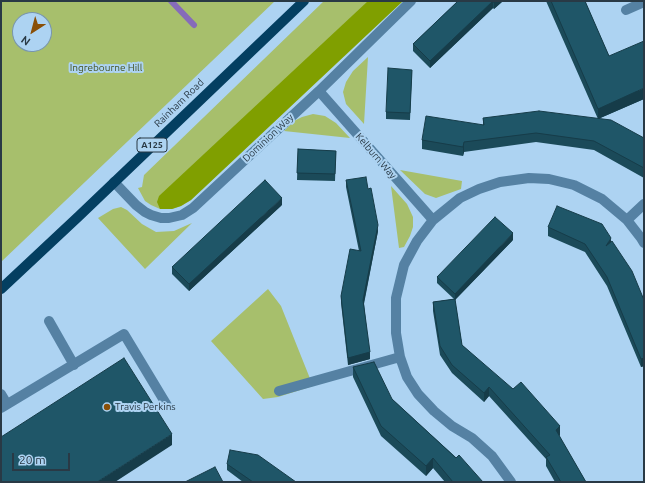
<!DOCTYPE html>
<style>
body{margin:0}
#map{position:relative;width:645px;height:483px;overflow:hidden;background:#add3f2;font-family:Ubuntu,sans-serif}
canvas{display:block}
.frame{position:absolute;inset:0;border:2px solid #293945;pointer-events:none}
.north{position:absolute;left:12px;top:12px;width:40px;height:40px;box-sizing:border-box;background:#add3f2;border:1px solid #7895ad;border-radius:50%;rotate:216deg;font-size:11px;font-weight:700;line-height:16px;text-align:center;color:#293945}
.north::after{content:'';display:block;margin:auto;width:14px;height:18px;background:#894f08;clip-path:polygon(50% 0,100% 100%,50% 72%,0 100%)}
.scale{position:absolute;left:12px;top:453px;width:58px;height:18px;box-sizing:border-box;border:2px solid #293945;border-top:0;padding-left:5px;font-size:12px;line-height:14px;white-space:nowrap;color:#293945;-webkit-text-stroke:3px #add3f2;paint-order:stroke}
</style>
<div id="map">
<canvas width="645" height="483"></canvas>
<div class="frame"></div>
<div class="north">N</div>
<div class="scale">20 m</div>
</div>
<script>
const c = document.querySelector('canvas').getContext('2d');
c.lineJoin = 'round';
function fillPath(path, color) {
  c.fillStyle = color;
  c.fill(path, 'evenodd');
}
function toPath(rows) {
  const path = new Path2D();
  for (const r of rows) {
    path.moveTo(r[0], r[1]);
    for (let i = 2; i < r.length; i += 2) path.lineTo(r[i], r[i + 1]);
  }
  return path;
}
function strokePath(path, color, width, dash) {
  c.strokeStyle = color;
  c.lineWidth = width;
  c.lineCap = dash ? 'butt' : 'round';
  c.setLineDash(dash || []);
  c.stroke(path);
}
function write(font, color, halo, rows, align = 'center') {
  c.font = font + ' Ubuntu,sans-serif';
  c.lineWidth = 4;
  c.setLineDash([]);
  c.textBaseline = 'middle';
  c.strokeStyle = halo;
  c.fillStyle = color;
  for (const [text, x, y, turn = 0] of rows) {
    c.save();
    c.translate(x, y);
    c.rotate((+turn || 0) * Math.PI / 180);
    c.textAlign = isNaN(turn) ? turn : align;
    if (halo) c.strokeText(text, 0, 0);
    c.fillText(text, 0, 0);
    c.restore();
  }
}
fillPath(toPath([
 [1,1,275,1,1,262],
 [20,20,44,20,44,44,20,44],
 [324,1,403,1,191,200,181,206,172,209,160,209,151,205,145,201,138,188,142,187,144,175],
 [368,57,364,124,346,104,343,92,346,82,353,71],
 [313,114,325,116,336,123,350,138,284,131,294,121,302,117],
 [400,170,462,181,461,189,436,198,425,194],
 [391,186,407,204,413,217,413,227,410,236,404,247,399,248],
 [121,207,127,210,142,224,156,232,174,231,192,223,145,269,98,218,113,209],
 [268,289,281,306,313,386,278,397,263,399,211,341]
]), '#a7bf6c');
fillPath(toPath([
 [368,1,403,1,191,200,181,206,172,209,160,209,157,202,159,196]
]), '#809f00');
strokePath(toPath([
 [171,1,194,25]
]), '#866bba', 6);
strokePath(toPath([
 [626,10,644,2],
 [319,91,433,220],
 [114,182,136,205,145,212,151,215,161,218,169,218,182,215,193,208,319,91,411,1],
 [627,220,644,204],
 [49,321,74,365],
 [279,391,400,357],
 [1,394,7,404],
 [1,408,124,334,168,407],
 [511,482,492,456,472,438,452,426,434,411,418,394,407,377,400,357,396,333,396,298,404,265,417,241,433,220,460,198,479,189,500,182,529,178,549,179,574,185,602,199,627,220,641,238,644,243]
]), '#5581a3', 10);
strokePath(toPath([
 [1,289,79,216,304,1]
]), '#043f61', 10);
fillPath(toPath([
 [458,1,503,1,494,9,493,8,430,68,413,51,413,44],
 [546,1,585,1,609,56,644,99,598,119,644,138,644,178,594,150,536,142,464,152,463,156,422,149,422,140,483,125,483,118,598,119],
 [412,70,410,120,386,119,386,112],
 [298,149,336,151,335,181,297,180],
 [346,180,378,231,364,304,370,359,348,365,341,303,341,296,359,251,346,187],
 [282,205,189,291,172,274,172,267],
 [548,227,611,242,644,300,644,367,644,366,641,367,607,286,585,252,548,236],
 [513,240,455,300,462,345,560,435,559,436,586,482,555,482,546,466,546,459,489,396,484,402,452,373,440,355,433,311,433,302,454,299,437,283,437,277],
 [353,367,392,399,483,482,445,482,433,468,426,476,381,436,353,377],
 [227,464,296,482,243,482,227,470]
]), '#1b4a59');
fillPath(toPath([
 [493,1,493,8,430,68,430,61],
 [496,1,503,1,494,9,494,3],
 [644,88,644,99,598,119,598,109],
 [464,142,464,152,463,156,463,147],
 [282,198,282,205,189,291,189,284],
 [378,225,378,231,363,307,363,300],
 [513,233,513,240,455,300,455,294],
 [611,238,611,247,606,246],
 [370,352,370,359,348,365,348,358],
 [644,358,644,366,641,367,641,359],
 [489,387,489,396,484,402,484,393],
 [560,426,560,435,556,439,556,430],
 [172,434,172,445,115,482,97,482],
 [433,458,433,468,426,476,426,466]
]), '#163c49');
const building = toPath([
 [458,1,496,1,494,3,493,1,430,61,413,44,458,1],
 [551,1,585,1,609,56,644,41,644,88,598,109,551,1],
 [388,68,412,70,410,113,386,112,388,68],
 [539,111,611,120,644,138,644,168,594,141,536,133,464,142,463,147,422,140,426,116,484,125,483,118,539,111],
 [298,149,336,151,335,174,297,173,298,149],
 [366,177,368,189,371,188,378,225,363,300,370,352,348,358,341,296,350,249,361,251,346,180,366,177],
 [265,180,282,198,189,284,172,267,265,180],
 [557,206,602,224,611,238,606,246,612,241,632,271,644,300,644,359,644,358,641,359,607,277,585,244,548,227,557,206],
 [495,217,513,233,455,294,437,277,495,217],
 [455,299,462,345,513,389,521,382,560,426,556,430,586,482,561,482,546,457,550,455,489,387,484,393,452,365,440,346,433,302,455,299],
 [124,358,172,434,97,482,1,482,1,437,124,358],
 [374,362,392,399,456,458,459,455,483,482,453,482,433,458,426,466,381,426,353,367,374,362],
 [230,450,258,455,296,482,253,482,227,464,230,450],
 [215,467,223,482,185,482,215,467]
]);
fillPath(building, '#1f5668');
strokePath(building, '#163c49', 1);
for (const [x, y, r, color] of [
 [107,407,4,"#894f08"]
]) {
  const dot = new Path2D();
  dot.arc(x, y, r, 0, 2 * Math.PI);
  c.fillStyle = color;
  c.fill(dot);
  strokePath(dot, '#add3f2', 1.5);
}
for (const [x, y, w] of [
 [152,145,30]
]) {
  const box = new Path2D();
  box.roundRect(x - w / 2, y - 7, w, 14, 3);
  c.fillStyle = '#add3f2';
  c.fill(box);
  strokePath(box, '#293945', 1);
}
write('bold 9px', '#293945', null, [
 ["A125",152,145]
]);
write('10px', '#44521f', '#add3f2', [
 ["Ingrebourne Hill",106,68]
]);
write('10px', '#293945', '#add3f2', [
 ["Rainham Road",179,103,-44],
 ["Dominion Way",268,138,-43],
 ["Kelburn Way",376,156,49]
]);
write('10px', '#293945', '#add3f2', [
 ["Travis Perkins",115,407]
], 'left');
</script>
